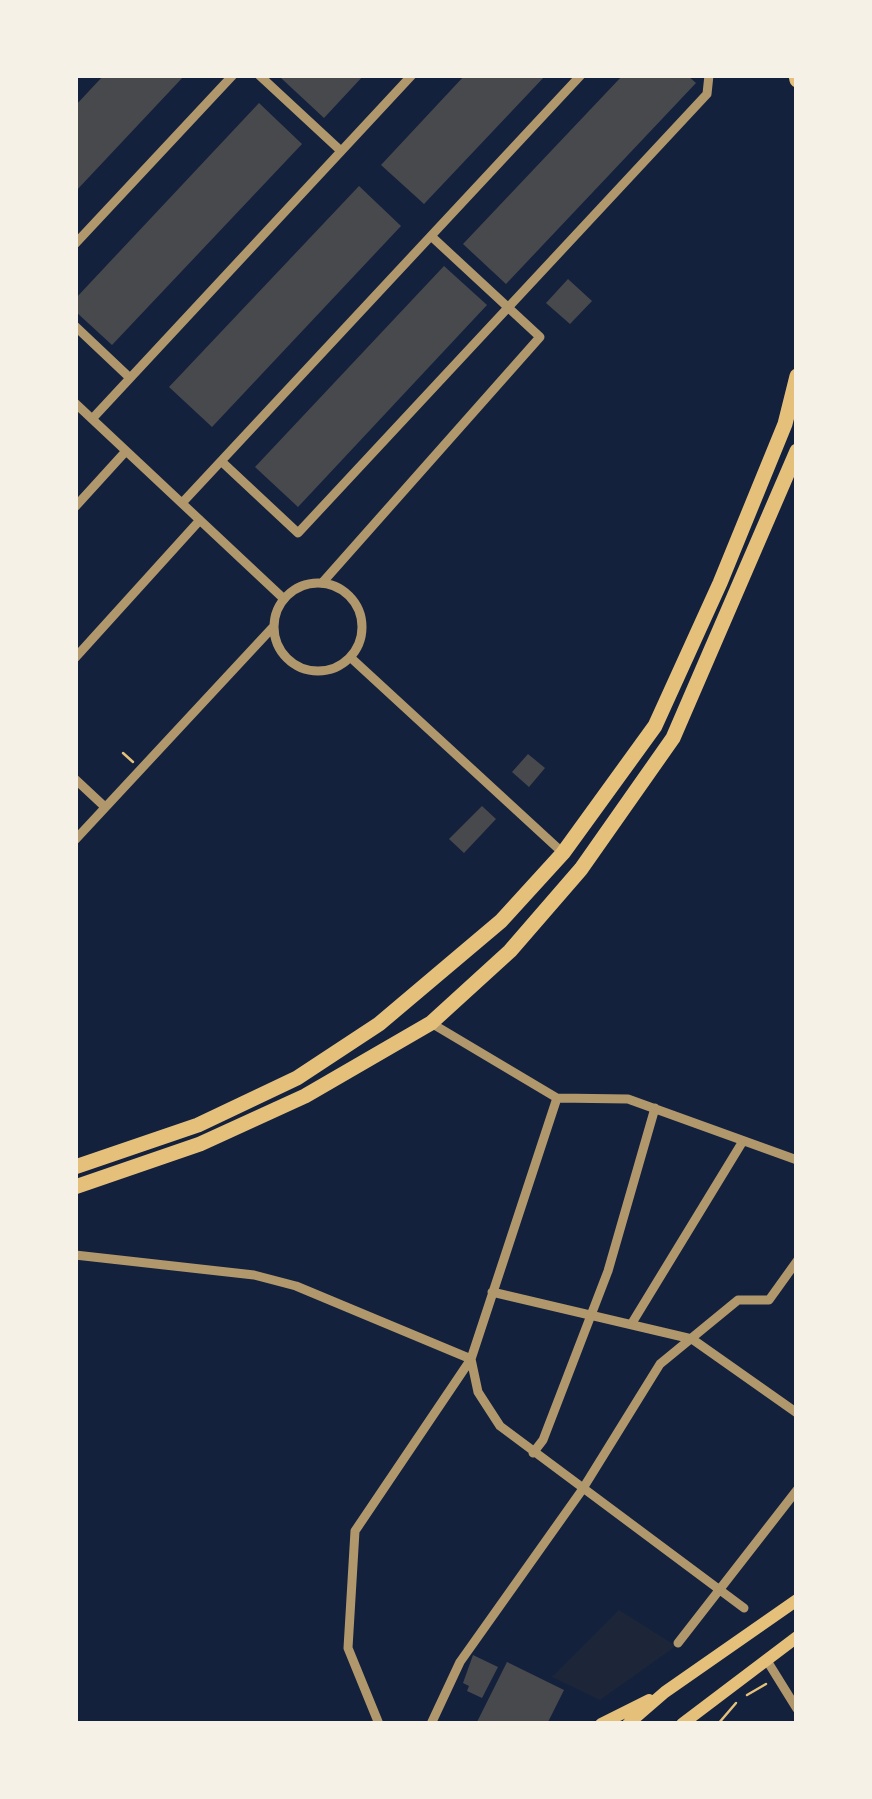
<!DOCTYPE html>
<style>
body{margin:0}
#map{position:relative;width:872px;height:1799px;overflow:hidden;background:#14213d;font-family:"Open Sans",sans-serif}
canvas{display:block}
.frame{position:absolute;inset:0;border:78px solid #f6f1e7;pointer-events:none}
</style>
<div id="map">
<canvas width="872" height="1799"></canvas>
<div class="frame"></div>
</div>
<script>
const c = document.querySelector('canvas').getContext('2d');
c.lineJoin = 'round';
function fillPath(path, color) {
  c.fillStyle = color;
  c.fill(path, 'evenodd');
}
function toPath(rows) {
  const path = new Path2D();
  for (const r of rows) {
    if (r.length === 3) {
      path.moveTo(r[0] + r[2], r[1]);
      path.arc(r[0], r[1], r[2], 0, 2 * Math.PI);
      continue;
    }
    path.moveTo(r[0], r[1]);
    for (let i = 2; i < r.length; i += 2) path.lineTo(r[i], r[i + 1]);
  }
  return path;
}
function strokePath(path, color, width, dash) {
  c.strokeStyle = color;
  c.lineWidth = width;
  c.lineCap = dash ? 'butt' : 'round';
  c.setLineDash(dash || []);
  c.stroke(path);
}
fillPath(toPath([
 [619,1610,676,1646,600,1700,552,1677]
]), '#1d2539');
fillPath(toPath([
 [104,75,185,75,75,192,75,106],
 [284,75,364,75,324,118,281,78],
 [465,75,546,75,424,204,381,165],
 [623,75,687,75,696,83,506,284,463,244],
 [259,103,302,144,112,345,75,311,75,299],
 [359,186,401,226,212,427,169,387],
 [444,266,487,305,298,507,255,467],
 [568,279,592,301,570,324,546,303],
 [528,754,545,768,529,787,512,772],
 [482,806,496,819,464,853,449,839],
 [473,1655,498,1667,482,1698,467,1691,469,1686,463,1683],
 [507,1662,564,1690,547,1724,476,1724]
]), '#48494c');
strokePath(toPath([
 [123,753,133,762],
 [747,1695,766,1684],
 [718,1724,736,1703]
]), '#e5c07b', 2.5);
strokePath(toPath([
 [259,75,341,151],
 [75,244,233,75],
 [75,326,130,378],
 [75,403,284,599],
 [92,419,412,75],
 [221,461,298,533,707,94,709,75],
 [182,503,581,75],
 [75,507,126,451],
 [322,583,540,337,431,236],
 [318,627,44],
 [350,657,563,853],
 [75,658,200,520],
 [75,779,105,807],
 [75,840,274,626],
 [431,1023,557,1098,628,1099,797,1160],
 [75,1255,254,1275,296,1286,471,1359,478,1392,500,1426,744,1608],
 [492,1292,692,1339,797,1413],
 [632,1323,743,1141],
 [533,1453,543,1440,608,1271,655,1108],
 [678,1643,797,1490],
 [766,1659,797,1709],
 [379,1724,348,1648,355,1531,471,1359,557,1098],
 [431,1724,460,1662,582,1490,660,1364,738,1300,769,1300,797,1261]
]), '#b1986c', 9);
strokePath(toPath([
 [601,1724,649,1700],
 [628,1724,665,1692,797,1600],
 [682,1724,797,1637]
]), '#e5c07b', 12);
strokePath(toPath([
 [796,75,797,80],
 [75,1167,198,1125,297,1078,379,1024,501,921,563,853,655,726,720,583,785,424,797,376],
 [75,1187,200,1144,305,1096,431,1023,510,951,581,869,673,738,797,451]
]), '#e5c07b', 15);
</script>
